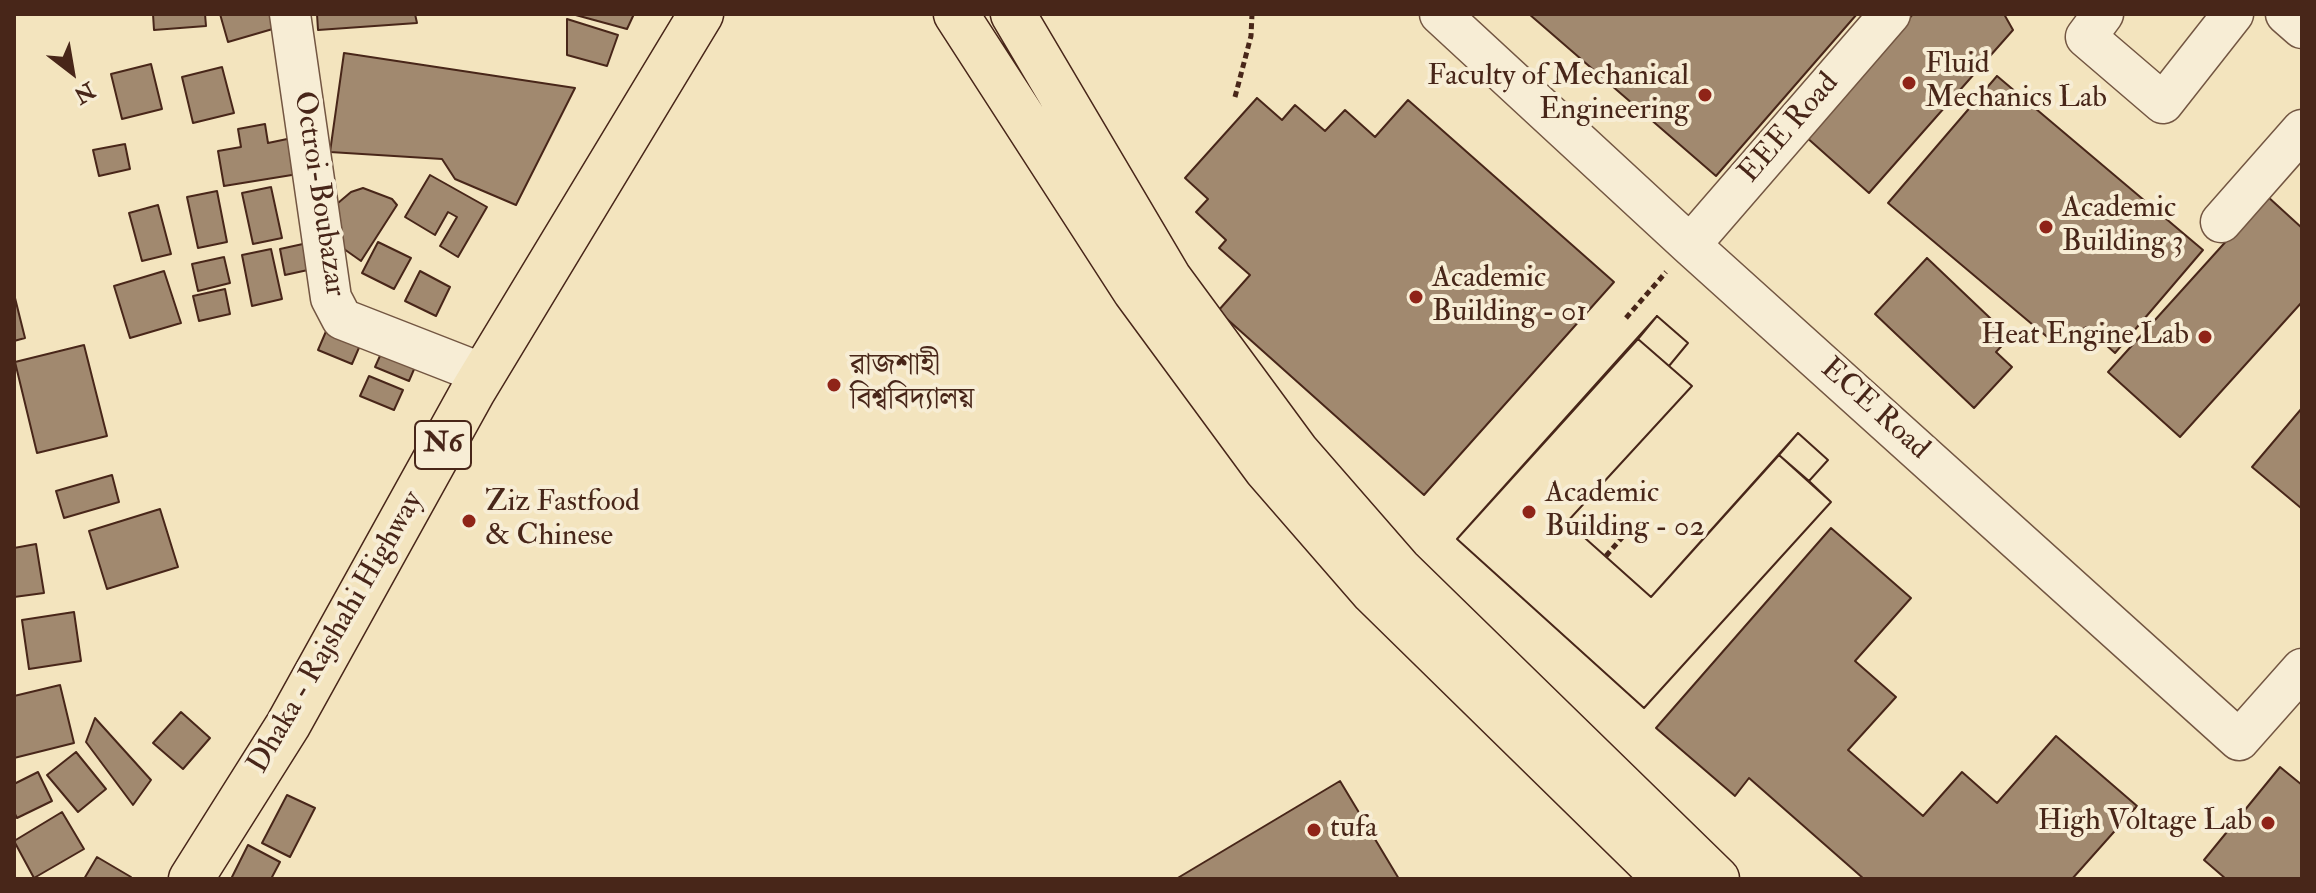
<!DOCTYPE html>
<meta charset="utf-8">
<style>
body{margin:0}
#map{position:relative;width:2316px;height:893px;overflow:hidden;background:#f3e4be;font-family:"IM FELL Double Pica",serif}
canvas{display:block}
.frame{position:absolute;inset:0;border:16px solid #482619;pointer-events:none}
.north{position:absolute;left:32px;top:32px;width:80px;height:80px;-webkit-text-stroke:6px #f7edd5;paint-order:stroke;rotate:149deg;font-size:22px;font-weight:700;line-height:32px;text-align:center;color:#482619}
.north::after{content:'';display:block;margin:auto;width:28px;height:36px;background:#482619;clip-path:polygon(50% 0,100% 100%,50% 72%,0 100%)}
</style>
<div id="map">
<canvas width="2316" height="893"></canvas>
<div class="frame"></div>
<div class="north">N</div>
</div>
<script>
const c = document.querySelector('canvas').getContext('2d');
c.lineJoin = 'round';
function fillPath(path, color) {
  c.fillStyle = color;
  c.fill(path, 'evenodd');
}
function toPath(rows) {
  const path = new Path2D();
  for (const r of rows) {
    path.moveTo(r[0], r[1]);
    for (let i = 2; i < r.length; i += 2) path.lineTo(r[i], r[i + 1]);
  }
  return path;
}
function strokePath(path, color, width, dash) {
  c.strokeStyle = color;
  c.lineWidth = width;
  c.lineCap = dash ? 'butt' : 'round';
  c.setLineDash(dash || []);
  c.stroke(path);
}
function write(font, color, halo, rows, align = 'center') {
  c.font = font + ' "IM FELL Double Pica","Noto Serif Bengali",serif';
  c.lineWidth = 8;
  c.setLineDash([]);
  c.textBaseline = 'middle';
  c.strokeStyle = halo;
  c.fillStyle = color;
  for (const [text, x, y, turn = 0] of rows) {
    c.save();
    c.translate(x, y);
    c.rotate((+turn || 0) * Math.PI / 180);
    c.textAlign = isNaN(turn) ? turn : align;
    if (halo) c.strokeText(text, 0, 0);
    c.fillText(text, 0, 0);
    c.restore();
  }
}
const building = toPath([
 [153,14,205,14,206,26,154,30,153,14],
 [220,14,280,14,283,26,228,42,220,14],
 [317,14,415,14,417,23,318,30,317,14],
 [572,14,634,14,627,29,572,14],
 [1529,14,1857,14,1716,176,1529,14],
 [1913,14,2004,14,2013,30,1869,193,1805,136,1913,14],
 [567,19,618,35,607,66,567,55,567,19],
 [344,53,575,88,516,205,455,179,442,159,330,152,344,53],
 [151,64,162,109,122,119,111,74,151,64],
 [222,67,234,113,193,123,182,77,222,67],
 [1997,76,2203,250,2115,353,2086,327,2058,346,1888,203,1997,76],
 [1257,98,1282,120,1295,105,1325,131,1345,110,1375,137,1408,100,1614,282,1424,495,1218,311,1250,275,1219,248,1226,240,1196,212,1208,199,1185,178,1257,98],
 [265,124,268,143,292,138,298,174,224,186,218,151,241,147,238,129,265,124],
 [125,144,130,169,99,176,93,150,125,144],
 [430,175,487,207,458,257,440,246,457,217,448,212,435,235,405,217,430,175],
 [271,187,282,238,253,244,242,193,271,187],
 [363,188,392,199,397,205,361,261,344,249,331,219,338,203,351,192,363,188],
 [217,191,227,242,198,248,187,197,217,191],
 [2267,196,2302,228,2302,302,2180,437,2108,372,2267,196],
 [158,205,171,254,142,261,129,213,158,205],
 [312,242,317,268,285,275,280,249,312,242],
 [378,242,411,258,394,289,362,273,378,242],
 [271,249,282,299,252,306,242,255,271,249],
 [224,257,230,283,198,291,192,264,224,257],
 [1927,258,2010,337,1996,352,2012,367,1974,408,1875,314,1927,258],
 [164,271,181,323,130,338,114,286,164,271],
 [420,271,450,287,436,316,405,301,420,271],
 [225,289,230,314,199,321,193,296,225,289],
 [14,294,25,338,14,341,14,294],
 [1657,316,1688,343,1669,366,1692,386,1567,522,1651,597,1798,433,1828,460,1809,481,1831,502,1644,708,1457,539,1657,316],
 [1657,316,1688,343,1669,366,1638,339,1657,316],
 [327,329,361,343,352,364,318,350,327,329],
 [1638,339,1692,386,1567,522,1651,597,1779,455,1831,502,1644,708,1457,539,1638,339],
 [84,345,107,436,37,453,15,362,84,345],
 [384,347,418,360,409,381,375,367,384,347],
 [369,376,403,390,394,410,360,396,369,376],
 [2302,408,2302,506,2301,508,2252,467,2302,408],
 [1798,433,1828,460,1809,481,1779,455,1798,433],
 [112,475,119,502,64,518,56,491,112,475],
 [160,509,178,567,107,589,89,531,160,509],
 [1831,528,1911,598,1855,661,1896,697,1848,750,1923,816,1962,772,1997,803,2056,736,2137,806,2072,879,1864,879,1749,778,1735,796,1656,728,1831,528],
 [36,544,44,593,14,597,14,548,36,544],
 [74,612,81,661,29,669,22,620,74,612],
 [60,685,74,743,14,758,14,696,60,685],
 [181,712,210,738,183,769,153,743,181,712],
 [95,718,151,780,133,805,86,742,95,718],
 [76,752,106,789,78,812,47,775,76,752],
 [2280,767,2302,785,2302,879,2226,879,2204,860,2280,767],
 [38,772,52,801,17,818,14,812,14,784,38,772],
 [1340,781,1399,879,1176,879,1340,781],
 [287,795,315,808,290,857,262,843,287,795],
 [62,812,84,849,34,878,14,841,62,812],
 [248,845,280,862,271,879,231,879,248,845],
 [97,857,131,877,130,879,84,879,97,857]
]);
fillPath(building, '#a1896f');
strokePath(building, '#482619', 2);
const minor = toPath([
 [290,14,331,298,342,319,483,374],
 [1440,14,1690,245,2239,740,2302,669],
 [2103,14,2086,37,2163,103,2233,14],
 [2286,14,2302,28],
 [2221,222,2302,130],
 [1690,245,1890,14]
]);
const major = toPath([
 [956,14,1135,291,1266,469,1373,592,1666,879],
 [1013,14,1169,278,1297,452,1399,569,1717,879]
]);
const highway = toPath([
 [191,879,288,725,473,391,701,14]
]);
strokePath(minor, '#735642', 43);
strokePath(major, '#482619', 47);
strokePath(highway, '#482619', 47);
strokePath(toPath([
 [1235,97,1251,36,1252,14],
 [1626,318,1666,272],
 [1606,556,1626,533]
]), '#482619', 5, [6, 4]);
strokePath(minor, '#f7edd5', 40);
strokePath(major, '#f3e4be', 44);
strokePath(highway, '#f3e4be', 44);
for (const [x, y, r, color] of [
 [1909,83,8,"#8f2418"],
 [1705,95,8,"#8f2418"],
 [2046,227,8,"#8f2418"],
 [1416,297,8,"#8f2418"],
 [2205,337,8,"#8f2418"],
 [834,385,8,"#8f2418"],
 [1529,512,8,"#8f2418"],
 [469,521,8,"#8f2418"],
 [2268,823,8,"#8f2418"],
 [1314,830,8,"#8f2418"]
]) {
  const dot = new Path2D();
  dot.arc(x, y, r, 0, 2 * Math.PI);
  c.fillStyle = color;
  c.fill(dot);
  strokePath(dot, '#f7edd5', 3);
}
for (const [x, y, w] of [
 [443,445,56]
]) {
  const box = new Path2D();
  box.roundRect(x - w / 2, y - 24, w, 48, 6);
  c.fillStyle = '#f7edd5';
  c.fill(box);
  strokePath(box, '#482619', 2);
}
write('bold 28px', '#482619', null, [
 ["N6",443,445]
]);
write('30px', '#482619', '#f7edd5', [
 ["Fluid",1925,66],
 ["Mechanics Lab",1925,100],
 ["Faculty of Mechanical",1689,78,"right"],
 ["Engineering",1689,112,"right"],
 ["Academic",2062,210],
 ["Building 3",2062,244],
 ["Academic",1432,280],
 ["Building - 01",1432,314],
 ["Heat Engine Lab",2189,337,"right"],
 ["রাজশাহী",850,368],
 ["বিশ্ববিদ্যালয়",850,402],
 ["Academic",1545,495],
 ["Building - 02",1545,529],
 ["Ziz Fastfood",485,504],
 ["& Chinese",485,538],
 ["High Voltage Lab",2252,823,"right"],
 ["tufa",1330,830]
], 'left');
write('30px', '#482619', '#f7edd5', [
 ["EEE Road",1790,129,-49],
 ["Octroi-Boubazar",318,194,81],
 ["ECE Road",1874,410,42],
 ["Dhaka - Rajshahi Highway",337,633,-60]
]);
</script>
